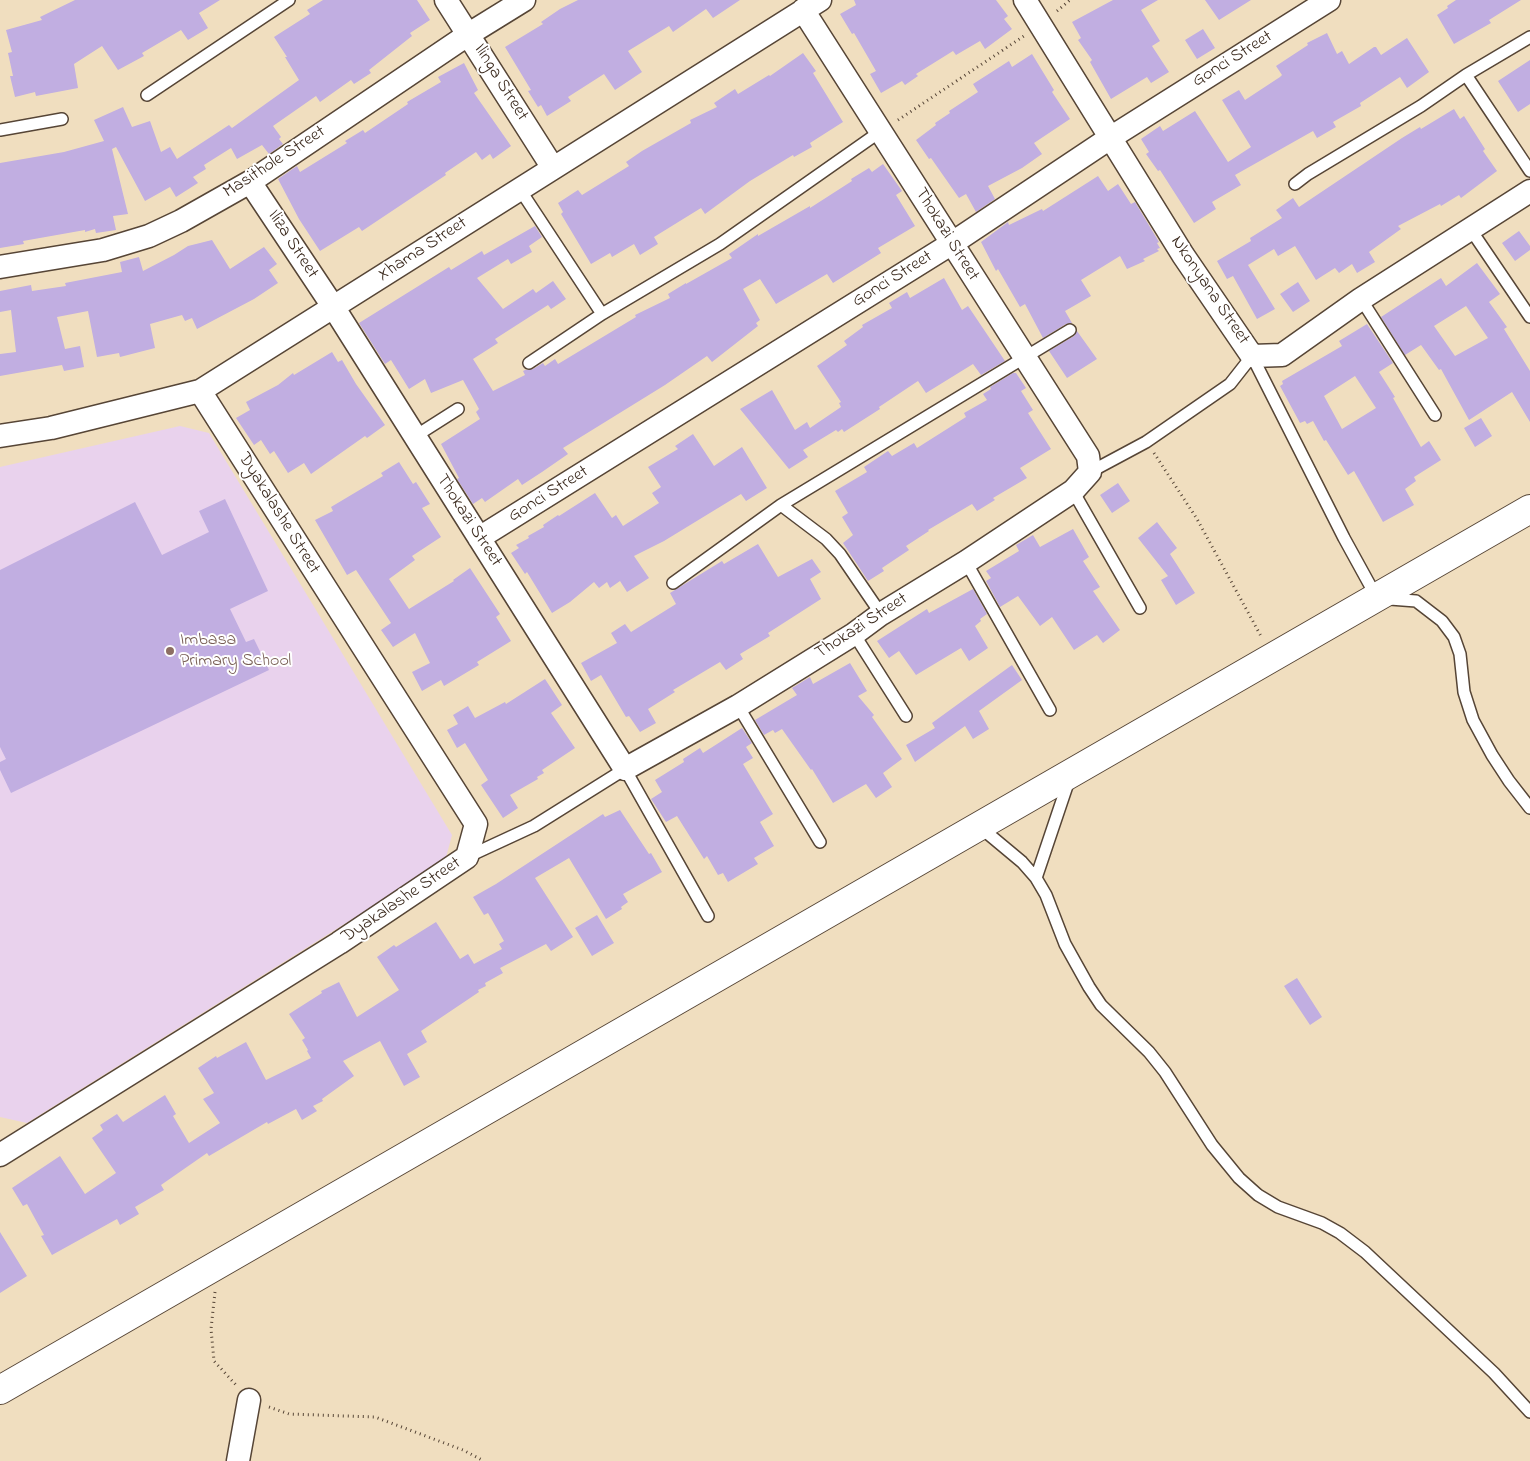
<!DOCTYPE html>
<style>
body{margin:0}
canvas{display:block;background:#f0debf}
</style>
<canvas width="1530" height="1461"></canvas>
<script>
const c = document.querySelector('canvas').getContext('2d');
c.lineJoin = 'round';
function fillPath(path, color) {
  c.fillStyle = color;
  c.fill(path, 'evenodd');
}
function toPath(rows) {
  const path = new Path2D();
  for (const r of rows) {
    path.moveTo(r[0], r[1]);
    for (let i = 2; i < r.length; i += 2) path.lineTo(r[i], r[i + 1]);
  }
  return path;
}
function strokePath(path, color, width, dash) {
  c.strokeStyle = color;
  c.lineWidth = width;
  c.lineCap = dash ? 'butt' : 'round';
  c.setLineDash(dash || []);
  c.stroke(path);
}
function write(font, color, halo, rows, align = 'center') {
  c.font = font + ' "Indie Flower",sans-serif';
  c.lineWidth = 4;
  c.setLineDash([]);
  c.textBaseline = 'middle';
  c.strokeStyle = halo;
  c.fillStyle = color;
  for (const [text, x, y, turn = 0] of rows) {
    c.save();
    c.translate(x, y);
    c.rotate((+turn || 0) * Math.PI / 180);
    c.textAlign = isNaN(turn) ? turn : align;
    if (halo) c.strokeText(text, 0, 0);
    c.fillText(text, 0, 0);
    c.restore();
  }
}
fillPath(toPath([
 [180,426,209,433,452,835,445,861,27,1123,0,1117,0,467]
]), '#e9d2ed');
fillPath(toPath([
 [75,0,220,0,199,13,208,28,188,40,181,30,142,53,144,56,118,70,102,46,74,64,78,88,36,96,35,92,15,97,10,76,13,76,8,53,12,52,6,30,42,20,40,17],
 [323,0,417,0,430,20,410,33,412,36,369,70,371,73,354,84,351,80,320,102,316,96,273,126,281,137,279,139,283,144,269,154,262,145,237,159,231,148,204,165,206,169,193,177,198,183,176,197,170,187,145,201,116,147,112,149,128,214,113,216,116,230,96,233,95,229,85,232,85,230,23,241,24,244,0,248,0,163,64,152,104,141,94,120,123,107,132,127,150,121,161,152,170,147,177,159,229,125,232,128,299,80,285,57,287,57,274,37,310,14,307,10],
 [578,0,740,0,713,18,706,9,673,32,669,26,628,51,642,72,615,90,604,74,568,97,571,101,547,116,541,105,538,107,528,91,531,90,505,47,543,24,541,22,560,9],
 [854,0,996,0,1008,16,1004,19,1012,29,985,49,980,41,956,55,953,51,916,74,918,76,905,85,902,81,881,93,870,74,876,71,854,33,852,34,840,14,856,5],
 [1113,0,1158,0,1141,10,1160,41,1152,46,1169,72,1151,83,1147,77,1111,99,1090,62,1092,60,1078,40,1081,38,1072,22],
 [1205,0,1251,0,1219,20],
 [1456,0,1521,0,1489,20,1491,23,1454,44,1437,15,1448,8,1447,6],
 [1203,29,1215,48,1197,59,1185,40],
 [1327,33,1337,54,1342,51,1349,64,1374,47,1376,47,1381,55,1407,38,1429,72,1407,88,1400,77,1360,103,1361,106,1333,122,1336,127,1317,138,1313,131,1235,175,1241,185,1212,202,1216,209,1194,223,1160,170,1158,171,1146,154,1149,152,1141,139,1160,126,1163,131,1195,111,1228,162,1251,147,1222,100,1239,90,1245,100,1280,77,1282,75,1276,66,1308,45,1307,43],
 [803,53,816,71,813,73,843,122,810,143,812,147,794,157,793,155,750,181,705,214,701,208,654,237,658,244,640,255,634,244,612,257,610,253,591,264,561,214,563,212,558,203,578,190,582,195,629,166,626,162,642,151,691,123,690,120,717,107,714,103,735,89,738,94,769,75,770,76],
 [1032,54,1054,90,1052,92,1070,119,1034,143,1042,154,1022,168,988,186,995,199,976,212,966,194,959,198,931,158,929,159,916,140,936,125,935,123,950,113,949,111,978,92,973,84,1009,61,1012,67],
 [1530,60,1530,104,1518,112,1498,81],
 [464,63,478,90,474,93,511,146,493,159,490,154,482,160,476,152,445,173,446,175,362,231,359,227,320,251,299,219,278,179,297,166,300,172,347,143,345,141,363,130,365,133,408,104,407,102,441,82,438,77],
 [1454,109,1460,119,1464,116,1485,149,1483,151,1497,171,1461,198,1459,195,1441,206,1440,204,1398,226,1401,229,1369,252,1375,262,1357,273,1352,264,1339,273,1335,268,1316,280,1295,246,1278,256,1274,249,1248,265,1275,309,1257,319,1233,276,1227,279,1217,261,1251,241,1250,238,1282,218,1276,210,1293,198,1299,207,1402,138,1420,127,1421,129],
 [883,164,902,191,896,195,915,226,878,248,881,253,833,283,827,274,776,304,760,279,743,289,760,320,756,323,758,326,712,362,707,356,665,385,563,448,568,454,542,472,522,485,518,479,485,502,482,498,473,504,457,479,459,478,441,444,480,419,476,412,479,409,463,380,431,393,425,379,409,389,391,360,385,364,359,323,449,267,451,270,482,251,484,255,535,226,542,237,529,246,532,252,511,264,508,259,477,278,503,309,533,289,536,293,553,281,566,299,551,309,548,305,495,339,498,343,473,359,493,391,525,375,523,371,525,370,533,369,543,363,545,366,555,359,558,364,636,317,635,315,670,298,668,294,686,283,686,284,732,258,729,254,758,234,758,236,810,206,810,208,852,181,851,179,869,168,872,172],
 [1098,176,1108,191,1118,184,1131,204,1135,202,1159,242,1157,243,1160,248,1157,249,1159,251,1143,259,1145,261,1127,269,1120,256,1081,280,1091,296,1065,311,1072,323,1066,324,1043,338,1025,304,1020,307,998,269,996,271,981,242,1008,222,1009,225,1042,209,1043,211],
 [1519,231,1530,246,1530,250,1515,261,1502,243],
 [212,240,230,269,264,247,277,264,269,270,278,283,254,299,197,329,192,318,185,321,182,315,150,324,155,348,120,357,119,353,97,357,88,311,57,317,65,349,80,346,84,367,64,371,62,365,0,376,0,354,16,352,11,310,0,312,0,291,31,285,32,291,66,286,65,283,122,272,120,262,139,257,143,271,174,255,188,246],
 [1477,263,1500,294,1489,302,1507,327,1504,329,1530,371,1530,422,1512,392,1469,420,1441,369,1439,370,1421,345,1405,355,1381,317,1441,278,1446,286],
 [1466,306,1488,338,1455,356,1434,326],
 [944,278,962,310,968,306,1005,361,981,375,973,364,926,393,918,381,879,407,880,409,844,432,842,429,838,432,836,430,803,450,808,457,789,469,740,409,772,390,795,430,807,422,810,428,841,407,839,403,841,402,817,366,847,345,844,341,863,327,862,325,892,308,889,303,907,292,910,298],
 [1298,282,1310,301,1293,312,1280,294],
 [1367,324,1393,363,1379,372,1395,397,1393,398,1421,447,1429,441,1441,460,1414,477,1416,481,1405,489,1414,505,1383,522,1354,471,1348,475,1326,440,1324,441,1313,421,1307,424,1305,421,1300,423,1280,386,1283,384,1282,381,1342,346,1339,341],
 [1355,376,1376,408,1342,429,1324,396],
 [1077,331,1097,359,1067,378,1049,351,1074,336],
 [332,352,338,362,342,360,356,384,385,425,367,438,365,436,311,474,304,463,288,473,274,451,270,454,261,440,254,445,236,418,250,410,246,402,278,385,293,373,294,375],
 [1013,373,1016,373,1026,388,1021,391,1033,410,1028,413,1051,449,1020,468,1027,478,993,498,995,500,977,511,972,504,928,530,929,531,906,546,909,550,882,568,884,571,868,581,843,543,853,535,842,517,848,513,835,491,867,472,864,467,888,451,892,456,914,443,917,448,966,417,964,413,987,400,983,394,991,389,990,387],
 [1481,418,1492,436,1475,447,1464,428],
 [693,434,714,466,742,447,767,488,746,501,741,494,664,541,634,556,649,578,627,592,620,581,610,588,607,582,599,588,594,582,570,602,552,613,527,572,525,574,511,553,519,548,516,545,529,538,528,536,544,527,543,525,558,515,559,516,595,493,612,518,616,515,623,526,659,503,652,493,661,487,648,467,678,449,675,446],
 [399,462,413,484,416,482,430,504,422,508,441,537,412,556,415,560,389,579,409,609,454,581,453,580,470,568,500,614,496,617,511,641,477,662,479,665,444,686,441,680,422,691,412,672,430,663,415,633,393,647,381,630,391,623,356,570,347,575,315,520,333,511,331,507,383,476,381,473],
 [1118,483,1130,501,1112,513,1100,495],
 [225,499,268,591,230,609,246,642,254,639,269,670,11,793,0,770,0,762,6,759,0,747,0,570,135,502,162,555,209,532,199,511],
 [1157,522,1177,548,1170,554,1195,593,1176,605,1161,580,1168,576,1138,538],
 [1073,529,1089,557,1083,561,1100,587,1093,591,1120,630,1103,643,1097,635,1074,650,1052,617,1040,626,1018,596,1000,607,986,581,991,578,986,571,1019,551,1016,545,1033,535,1040,547],
 [758,544,778,577,812,559,821,572,810,579,821,599,768,633,770,636,740,654,743,659,726,670,720,662,673,690,675,692,648,709,656,723,640,732,629,716,626,717,601,675,591,681,581,663,617,643,611,633,625,624,631,632,676,604,670,593,722,561,724,564],
 [973,589,987,614,980,619,981,621,975,626,988,648,969,661,961,648,916,675,899,651,889,658,877,641,927,609,929,613],
 [850,663,867,691,858,696,874,715,872,717,902,759,883,773,892,787,876,798,866,784,833,803,812,769,811,770,782,729,775,733,773,730,764,735,755,720,797,695,792,688,810,677,813,684],
 [1012,665,1022,680,979,711,989,729,973,739,965,726,915,762,906,745,935,728,932,723],
 [545,679,562,705,551,713,575,748,542,770,544,773,537,777,538,779,510,795,518,808,503,818,481,785,488,780,465,743,457,748,447,730,458,724,453,715,468,706,475,718,505,702,506,704],
 [742,728,752,743,746,747,753,758,743,764,773,814,760,822,774,846,754,858,758,864,728,882,723,873,718,875,707,856,704,859,677,816,666,822,651,799,662,792,655,780,684,762,683,759,700,748,703,753],
 [620,810,649,854,651,853,662,872,623,894,628,902,621,907,622,909,606,919,569,858,535,878,573,937,551,951,546,944,500,968,503,973,485,983,486,986,478,990,479,992,421,1031,427,1042,407,1054,420,1077,404,1086,380,1041,343,1061,354,1076,322,1099,323,1101,313,1106,317,1111,302,1120,296,1109,268,1124,267,1122,209,1156,207,1153,161,1185,164,1190,135,1207,139,1214,120,1225,117,1219,52,1255,41,1236,44,1235,27,1204,23,1206,12,1188,60,1156,85,1194,116,1173,92,1138,103,1130,100,1125,117,1114,123,1122,165,1095,176,1114,173,1116,189,1143,220,1123,203,1099,214,1093,198,1068,216,1056,217,1058,246,1042,266,1080,311,1058,307,1051,308,1050,302,1040,305,1038,289,1014,322,993,321,991,339,982,357,1017,399,990,377,957,394,945,396,947,436,922,460,959,468,954,474,964,502,949,499,944,504,941,488,913,484,915,473,897,496,884,603,814,605,817],
 [597,915,614,943,592,956,575,928],
 [1297,978,1322,1017,1310,1025,1284,986],
 [0,1232,27,1276,0,1293]
]), '#c1aee1');
const lane = toPath([
 [1466,75,1530,171],
 [147,95,289,0],
 [0,130,62,119],
 [1295,184,1308,174,1421,106,1466,75,1530,37],
 [519,188,602,314],
 [1471,230,1530,317],
 [1361,299,1435,415],
 [529,363,602,314,720,244,881,131],
 [414,437,458,409],
 [1090,472,1146,442,1230,384,1252,356,1344,538,1377,598,1416,601,1442,621,1454,637,1460,654,1464,692,1473,720,1492,755,1509,781,1530,808],
 [1073,491,1140,608],
 [781,505,826,539,840,554,881,614],
 [966,562,1050,710],
 [673,583,781,505,1070,330],
 [854,634,906,716],
 [738,706,820,842],
 [980,827,1022,862,1036,878,1046,895,1065,944,1089,987,1101,1005,1149,1052,1165,1072,1212,1145,1239,1178,1258,1195,1278,1207,1322,1223,1340,1233,1365,1252,1494,1373,1530,1412],
 [467,857,534,826,625,769,708,916],
 [1036,878,1069,780]
]);
const street = toPath([
 [446,0,553,168],
 [1025,0,1183,255,1252,356,1282,355,1361,299,1530,191],
 [250,182,334,308,625,769,738,706,854,634,881,614,966,562,1073,491,1090,472,1088,456,803,10],
 [0,267,103,250,149,236,181,221,250,182,469,34,524,0],
 [0,436,51,428,200,391,820,0],
 [479,538,951,244,1110,138,1329,0],
 [0,1155,339,943,467,857,476,824,200,391],
 [238,1461,249,1400]
]);
const secondary = toPath([
 [0,1390,1530,509]
]);
strokePath(lane, '#564536', 14);
strokePath(street, '#564536', 25);
strokePath(secondary, '#564536', 30);
strokePath(toPath([
 [1057,11,1070,0],
 [898,120,1024,36],
 [1154,453,1197,519,1262,638],
 [215,1292,211,1329,214,1361,236,1385],
 [269,1407,289,1414,375,1417,463,1450,484,1461]
]), '#564536', 3, [1, 4]);
strokePath(lane, '#fff', 11);
strokePath(street, '#fff', 22);
strokePath(secondary, '#fff', 28);
for (const [x, y, r, color] of [
 [170,651,5,"#8d6e63"]
]) {
  const dot = new Path2D();
  dot.arc(x, y, r, 0, 2 * Math.PI);
  c.fillStyle = color;
  c.fill(dot);
  strokePath(dot, '#fff', 2);
}
write('18px', '#3b2a1e', '#fff', [
 ["Gonci Street",1233,60,-32],
 ["Ilinga Street",500,83,58],
 ["Masithole Street",275,163,-33],
 ["Thokazi Street",946,235,58],
 ["Iliza Street",292,245,57],
 ["Xhama Street",423,250,-33],
 ["Gonci Street",893,280,-32],
 ["Nkonyana Street",1209,291,56],
 ["Gonci Street",549,495,-32],
 ["Dyakalashe Street",278,514,58],
 ["Thokazi Street",468,521,57],
 ["Thokazi Street",862,627,-33],
 ["Dyakalashe Street",402,901,-34]
]);
write('18px', '#785e54', '#fff', [
 ["Imbasa",180,641],
 ["Primary School",180,662]
], 'left');
</script>
